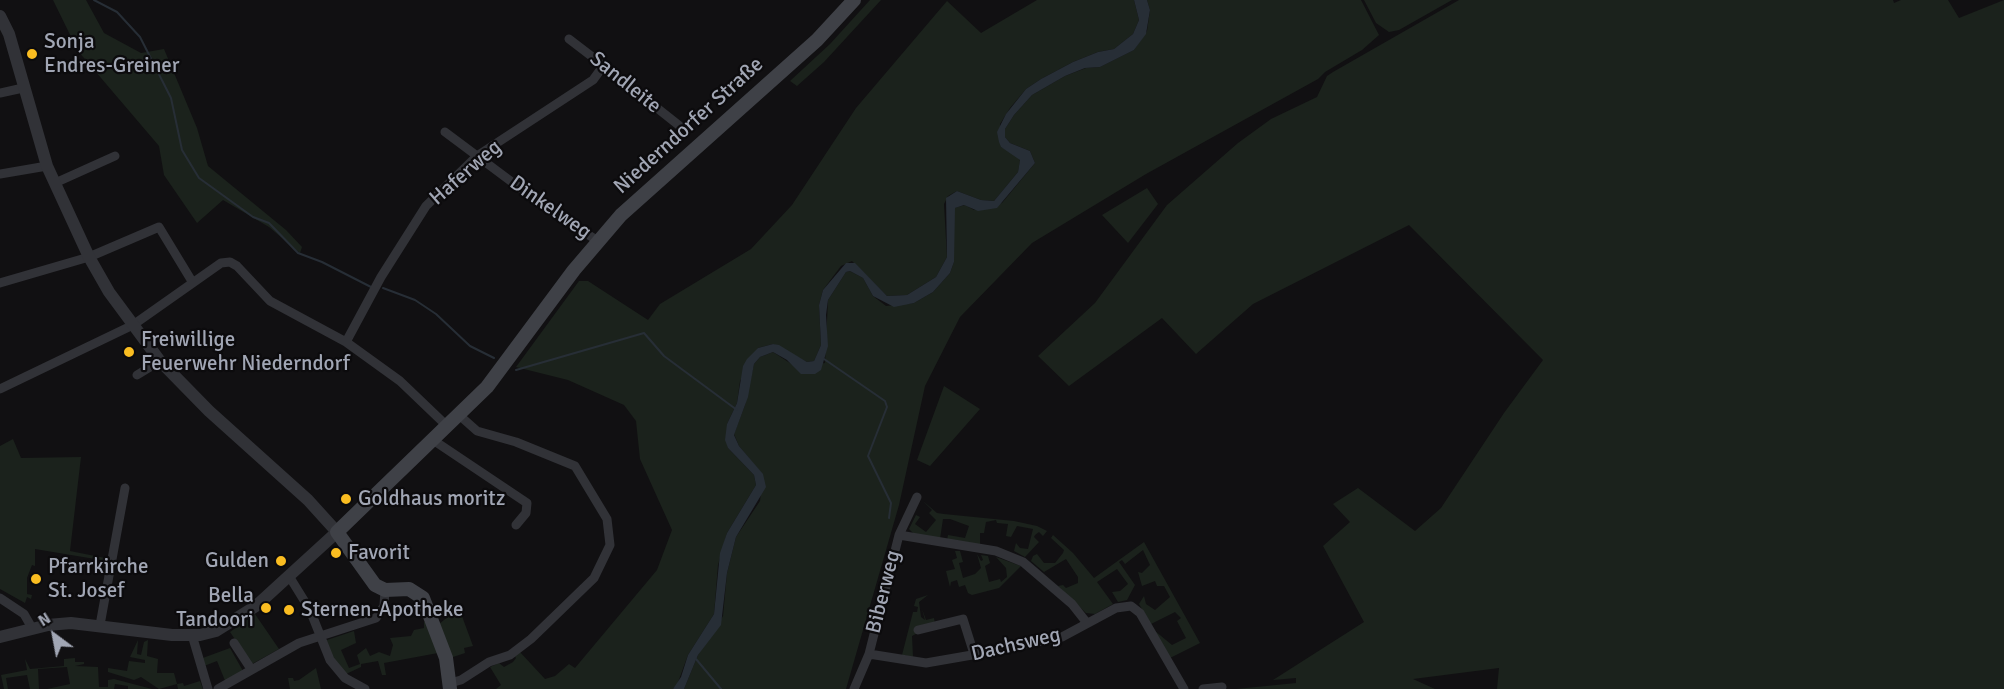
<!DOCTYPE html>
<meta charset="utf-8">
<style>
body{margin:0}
#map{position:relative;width:2004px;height:689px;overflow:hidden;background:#111012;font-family:Signika,sans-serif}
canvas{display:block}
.north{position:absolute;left:24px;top:605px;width:60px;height:60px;-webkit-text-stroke:4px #0c0b0d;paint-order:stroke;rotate:328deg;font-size:16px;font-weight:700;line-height:24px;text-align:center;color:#a1a6b4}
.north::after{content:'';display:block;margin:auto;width:21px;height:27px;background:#a1a6b4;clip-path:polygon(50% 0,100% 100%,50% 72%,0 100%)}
</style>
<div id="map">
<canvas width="2004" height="689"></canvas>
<div class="north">N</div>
</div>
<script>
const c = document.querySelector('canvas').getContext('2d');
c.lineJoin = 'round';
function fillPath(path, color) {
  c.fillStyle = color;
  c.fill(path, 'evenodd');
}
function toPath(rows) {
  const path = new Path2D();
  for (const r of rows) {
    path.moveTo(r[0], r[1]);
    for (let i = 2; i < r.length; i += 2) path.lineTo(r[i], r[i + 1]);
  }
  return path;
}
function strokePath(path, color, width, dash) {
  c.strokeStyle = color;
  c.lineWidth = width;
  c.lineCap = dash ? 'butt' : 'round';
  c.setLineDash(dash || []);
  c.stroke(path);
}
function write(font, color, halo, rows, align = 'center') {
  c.font = font + ' Signika,sans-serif';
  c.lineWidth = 4.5;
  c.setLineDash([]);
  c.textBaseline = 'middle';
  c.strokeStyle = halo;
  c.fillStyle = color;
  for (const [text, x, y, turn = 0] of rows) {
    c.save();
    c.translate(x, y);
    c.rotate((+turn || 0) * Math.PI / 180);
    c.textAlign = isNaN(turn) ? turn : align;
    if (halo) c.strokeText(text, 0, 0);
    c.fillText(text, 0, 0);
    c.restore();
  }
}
fillPath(toPath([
 [53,0,86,0,104,33,141,53,164,49,197,128,208,166,286,230,302,247,300,253,269,227,223,200,197,223,164,175,159,146,78,51],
 [870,0,881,0,824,62,797,86,790,81,830,44],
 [1037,0,1134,0,1139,20,1133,34,1114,49,1098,52,1073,62,1041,79,1026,89,1010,108,1000,124,1001,147,1018,156,1020,161,1018,172,994,201,981,200,957,191,948,196,944,204,947,257,936,277,907,295,887,296,852,261,841,266,823,290,819,305,821,345,814,361,807,362,773,344,758,348,740,381,737,403,727,424,728,448,754,475,756,485,727,533,718,565,714,614,688,655,677,685,673,689,496,689,501,685,490,667,499,663,504,667,513,662,516,658,514,655,519,651,545,679,555,676,569,664,575,668,657,570,672,530,640,459,636,421,624,405,568,380,516,367,579,281,588,281,648,320,660,304,751,249,792,205,856,108,947,1,981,33],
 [1147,0,1361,0,1379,35,1362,50,1325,72,1318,79,1146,174,1032,243,960,317,925,386,899,505,846,689,684,689,698,655,723,616,727,573,736,537,760,501,763,475,739,446,734,434,745,405,754,364,760,357,773,352,796,367,825,363,828,300,846,272,850,271,863,278,873,296,886,306,914,303,933,292,950,273,954,262,954,208,965,205,974,210,1002,203,1035,163,1030,151,1010,143,1005,137,1005,129,1014,115,1032,95,1065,76,1086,68,1100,67,1134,50,1147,31,1150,10],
 [1364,0,1452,0,1399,30,1389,32,1376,23],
 [1459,0,1893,0,1894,3,1901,0,1948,0,1959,18,2004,0,2004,689,1497,689,1499,668,1413,679,1435,689,1236,689,1296,683,1296,678,1273,680,1364,622,1323,546,1350,522,1333,504,1358,488,1415,531,1441,508,1504,413,1543,360,1409,225,1253,304,1196,354,1162,318,1069,386,1038,356,1095,303,1167,205,1238,143,1271,119,1317,97,1327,76,1333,72],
 [1147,188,1158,204,1128,243,1102,215],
 [944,386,980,409,930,466,917,460],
 [13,439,21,458,81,457,70,551,105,558,103,566,101,560,35,549,35,566,32,565,27,578,27,594,32,595,31,599,27,597,25,603,0,589,0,446],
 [923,501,937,513,944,514,1014,521,1037,526,1047,531,1043,536,1039,532,1035,535,1034,537,1039,542,1025,557,1014,551,1016,543,1020,548,1028,549,1033,529,1017,526,1011,537,1006,536,1008,524,997,523,996,520,986,522,984,533,980,533,980,545,947,540,948,535,965,538,969,526,950,519,943,519,940,539,914,534,909,529,916,515,920,517,915,524,926,532,936,520,929,513,932,510],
 [1053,535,1073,553,1094,578,1144,542,1200,643,1170,658,1155,631,1172,645,1186,638,1177,621,1181,618,1175,612,1151,624,1139,604,1144,596,1146,604,1155,610,1170,597,1164,586,1157,586,1155,581,1142,586,1138,572,1142,573,1150,565,1143,550,1125,564,1122,560,1119,562,1135,585,1127,600,1118,602,1112,592,1120,591,1128,584,1117,569,1097,582,1113,604,1095,614,1086,613,1058,586,1063,585,1066,588,1078,583,1078,577,1066,559,1044,572,1031,561,1033,556,1037,554,1044,563,1055,563,1063,553,1064,550,1051,538],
 [955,551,960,551,963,562,959,563,963,578,975,574,981,568,977,554,981,561,983,560,981,555,988,556,990,563,985,566,989,582,1000,579,1001,582,1007,577,1006,568,996,557,1021,566,999,588,972,595,968,593,965,585,959,587,957,580,951,582,950,587,946,571,955,569,952,560,957,558],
 [928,595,919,602,921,617,925,620,922,609,926,620,934,618,935,624,912,636,913,657,902,655,913,612,917,612,918,607,914,606,916,599],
 [459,608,473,646,464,648,465,653,450,658,439,624],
 [255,614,279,649,252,664,230,632],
 [424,622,429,622,438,653,384,663,386,675,382,675,378,661,361,664,361,667,346,674,336,665,324,641,354,631,356,643,341,650,349,668,360,664,357,655,366,648,370,656,379,652,390,656,393,645,390,638,411,636,414,630,424,628],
 [138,640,137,654,141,655,144,642,148,640,147,656,158,659,157,673,174,673,177,684,183,683,184,686,200,681,203,689,178,689,177,684,159,689,141,677,134,680,108,672,108,668,127,671,129,661,145,663,145,660,130,657],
 [230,648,243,671,226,683,217,661,204,666,200,659],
 [75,658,75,662,84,662,84,664,75,666,98,667,99,687,108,687,108,680,114,679,152,689,128,689,128,686,115,684,114,689,47,689,70,684,67,667,38,669,39,689,30,689,27,675,6,678,8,689,4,689,1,675,27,670,25,659,30,669,64,666,64,659],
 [316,668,321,689,290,689,288,678,293,678,294,681,299,680]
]), '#1b221c');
fillPath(toPath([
 [1134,0,1147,0,1150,10,1146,34,1134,50,1100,67,1085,68,1065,76,1032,95,1014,115,1005,129,1005,137,1010,143,1030,151,1035,163,997,208,978,211,964,205,955,208,954,262,950,273,933,292,914,303,894,307,873,296,863,278,850,271,846,272,828,300,826,315,828,346,821,370,815,374,801,374,787,360,773,352,760,357,754,364,748,397,734,435,739,446,763,474,766,487,736,537,727,573,721,625,698,655,684,689,673,689,681,677,688,655,714,614,720,553,727,533,756,485,754,475,728,448,725,440,727,424,737,403,743,366,747,359,758,348,773,344,779,345,807,362,814,361,821,345,819,305,823,290,846,263,855,263,887,296,907,295,936,277,947,257,946,198,957,191,981,200,994,201,1018,172,1020,160,1001,147,999,142,997,132,1006,114,1026,89,1041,79,1073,62,1098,52,1114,49,1133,34,1139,20]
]), '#272e36');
strokePath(toPath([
 [94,0,117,12,140,37,171,98,182,150,199,178,253,217,269,223,298,253,322,262,371,287],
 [383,288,415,300,436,314,470,346,494,358],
 [824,359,885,401,887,407,868,456,891,503,889,518],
 [516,370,644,333,664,356,737,410],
 [696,659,721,689]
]), '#272e36', 2);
strokePath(toPath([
 [569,39,599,62,601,69,609,70,681,127],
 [0,93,23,88],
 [445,132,548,209,598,241],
 [0,174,47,166],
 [55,183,115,156],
 [0,283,89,257,159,227,193,283],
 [346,342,381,277,426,206,477,156,593,80,601,69],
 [137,375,160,361],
 [0,389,133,325,221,263,230,262,237,266,270,301,346,342,400,381,447,426],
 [433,440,527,503,526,513,516,525],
 [899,535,996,551,1023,562,1072,604,1087,623],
 [289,576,310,610,330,660,345,678,365,689],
 [0,598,24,614,32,628],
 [100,625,125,488],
 [918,630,963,619,974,654],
 [192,635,208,689],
 [234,643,251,669],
 [869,654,926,663,972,655,1062,637,1116,608,1131,606,1140,613,1184,689],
 [450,683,461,680,489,662,510,655,531,639,594,578,610,545,607,519,575,466,516,442,477,431,459,415],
 [218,689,299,643,376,618,384,606,385,590],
 [854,689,869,654,899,535,917,497],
 [1203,689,1222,687]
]), '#313237', 9);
strokePath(toPath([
 [0,16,9,34,47,166,89,257,109,292,160,361,209,411,308,500,337,532,256,606,216,631,200,635,172,635,71,623,48,625,0,637]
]), '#313237', 12);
strokePath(toPath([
 [450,689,446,658,423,598,409,589,385,590,375,585,337,532,487,387,574,270,621,215,817,40,854,0]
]), '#3f4147', 14);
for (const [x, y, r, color] of [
 [32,54,6,"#fabd21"],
 [129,352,6,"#fabd21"],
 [346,499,6,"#fabd21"],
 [336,553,6,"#fabd21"],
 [281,561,6,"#fabd21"],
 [36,579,6,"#fabd21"],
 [266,608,6,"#fabd21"],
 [289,610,6,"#fabd21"]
]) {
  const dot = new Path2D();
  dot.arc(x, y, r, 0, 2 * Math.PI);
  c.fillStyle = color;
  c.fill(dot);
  strokePath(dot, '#0c0b0d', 2);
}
write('21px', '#a1a6b4', '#0c0b0d', [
 ["Sonja",44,42],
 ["Endres-Greiner",44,66],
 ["Freiwillige",141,340],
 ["Feuerwehr Niederndorf",141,364],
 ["Goldhaus moritz",358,499],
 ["Favorit",348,553],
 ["Gulden",269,561,"right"],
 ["Pfarrkirche",48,567],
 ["St. Josef",48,591],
 ["Bella",254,596,"right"],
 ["Tandoori",254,620,"right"],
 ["Sternen-Apotheke",301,610]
], 'left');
write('21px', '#a1a6b4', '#0c0b0d', [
 ["Sandleite",625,83,39],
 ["Niederndorfer Straße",689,126,-42],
 ["Haferweg",466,173,-41],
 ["Dinkelweg",550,208,35],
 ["Biberweg",884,592,-76],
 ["Dachsweg",1016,645,-13]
]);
</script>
